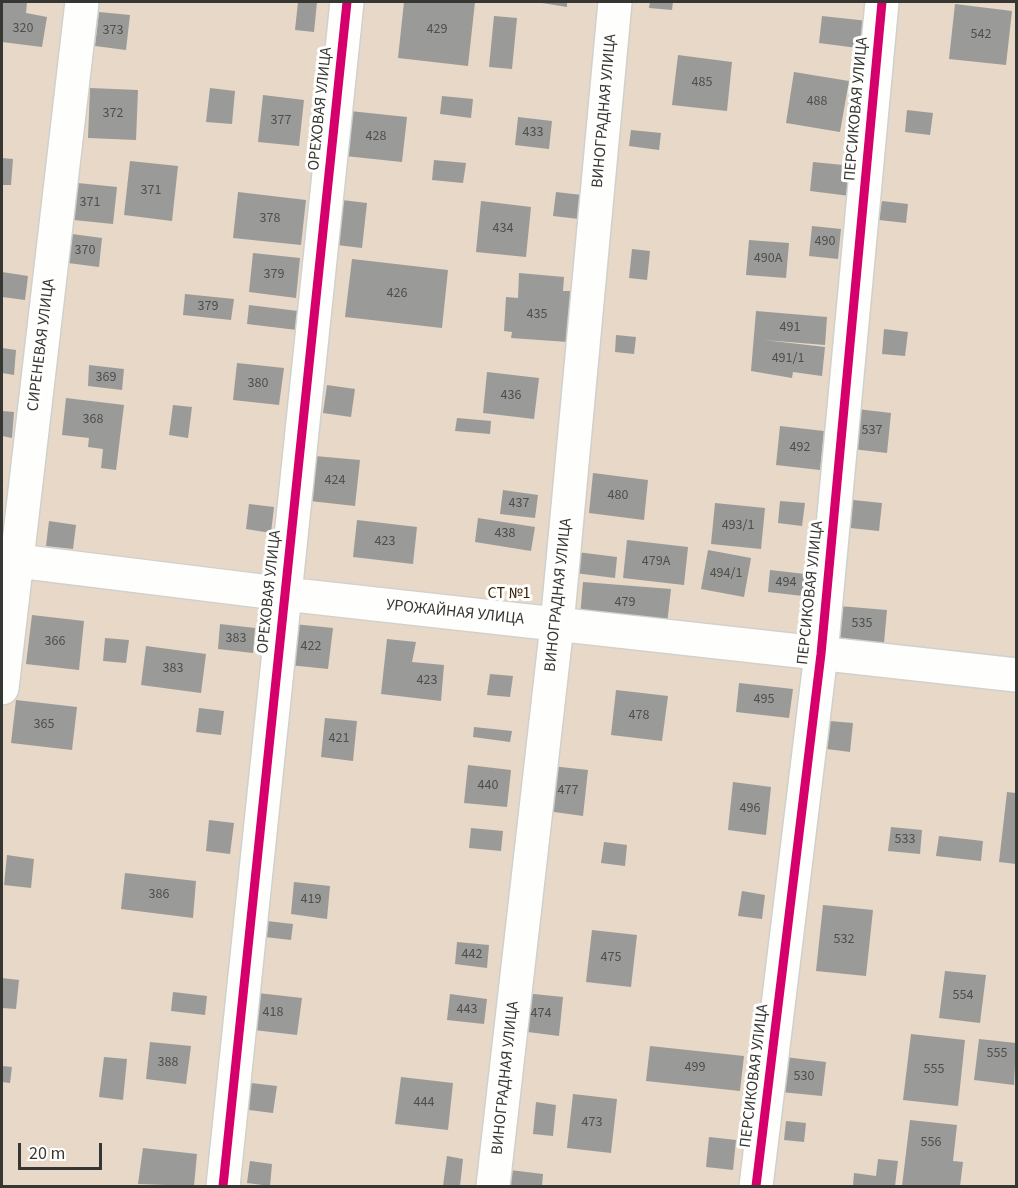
<!DOCTYPE html>
<meta charset="utf-8">
<style>
body{margin:0}
#map{position:relative;width:1018px;height:1188px;overflow:hidden;background:#f5f5f1;font-family:"Source Sans 3",sans-serif}
canvas{display:block}
.frame{position:absolute;inset:0;border:3px solid #363633;pointer-events:none}
.scale{position:absolute;left:18px;top:1143px;width:84px;height:27px;box-sizing:border-box;border:3px solid #363633;border-top:0;padding-left:8px;font-size:18px;line-height:21px;white-space:nowrap;color:#363633;-webkit-text-stroke:4px #fffffe;paint-order:stroke}
</style>
<div id="map">
<canvas width="1018" height="1188"></canvas>
<div class="frame"></div>
<div class="scale">20 m</div>
</div>
<script>
const c = document.querySelector('canvas').getContext('2d');
c.lineJoin = 'round';
function fillPath(path, color) {
  c.fillStyle = color;
  c.fill(path, 'evenodd');
}
function toPath(rows) {
  const path = new Path2D();
  for (const r of rows) {
    path.moveTo(r[0], r[1]);
    for (let i = 2; i < r.length; i += 2) path.lineTo(r[i], r[i + 1]);
  }
  return path;
}
function strokePath(path, color, width, dash) {
  c.strokeStyle = color;
  c.lineWidth = width;
  c.lineCap = dash ? 'butt' : 'round';
  c.setLineDash(dash || []);
  c.stroke(path);
}
function write(font, color, halo, rows, align = 'center') {
  c.font = font + ' "Source Sans 3",sans-serif';
  c.lineWidth = 6;
  c.setLineDash([]);
  c.textBaseline = 'middle';
  c.strokeStyle = halo;
  c.fillStyle = color;
  for (const [text, x, y, turn = 0] of rows) {
    c.save();
    c.translate(x, y);
    c.rotate((+turn || 0) * Math.PI / 180);
    c.textAlign = isNaN(turn) ? turn : align;
    if (halo) c.strokeText(text, 0, 0);
    c.fillText(text, 0, 0);
    c.restore();
  }
}
fillPath(toPath([
 [2,2,1016,2,1016,1186,2,1186]
]), '#e7d8c8');
fillPath(toPath([
 [2,2,27,2,26,13,47,17,42,47,2,42],
 [298,2,317,2,314,32,295,30],
 [404,2,475,2,468,66,398,58],
 [536,2,567,2,567,7],
 [650,2,673,2,672,10,649,8],
 [955,4,1012,11,1006,65,949,59],
 [99,12,130,15,126,50,95,46],
 [494,16,517,18,512,69,489,67],
 [822,16,868,21,865,49,819,43],
 [678,55,732,62,727,111,672,105],
 [794,72,849,81,840,132,786,123],
 [90,88,138,90,136,140,88,138],
 [210,88,235,91,232,124,206,122],
 [263,95,304,100,299,146,258,142],
 [442,96,473,99,471,118,440,114],
 [907,110,933,113,930,135,905,132],
 [350,111,407,117,402,162,345,156],
 [518,117,552,121,549,149,515,145],
 [631,130,661,133,659,150,629,146],
 [2,158,13,159,11,185,2,185],
 [434,160,466,163,463,183,432,180],
 [130,161,178,166,172,221,124,215],
 [813,162,853,166,850,196,810,191],
 [68,182,117,187,113,224,64,219],
 [238,192,306,200,301,245,233,238],
 [556,192,582,195,579,219,553,216],
 [342,200,367,203,362,248,337,245],
 [481,201,531,207,526,257,476,252],
 [882,201,908,204,906,223,879,220],
 [812,226,841,229,838,259,809,256],
 [72,234,102,238,99,267,68,263],
 [749,240,789,243,786,278,746,275],
 [632,249,650,251,647,280,629,278],
 [253,253,300,258,296,298,249,292],
 [352,259,448,270,442,328,345,317],
 [2,272,28,276,25,300,2,297],
 [519,273,564,277,563,291,571,291,568,342,511,338,512,332,504,331,506,297,518,298],
 [185,294,234,299,231,320,183,315],
 [249,305,298,311,297,330,247,324],
 [756,311,827,317,825,345,764,340,825,347,822,376,793,372,792,378,751,371],
 [884,329,908,332,905,356,882,354],
 [616,335,636,337,634,354,615,352],
 [2,348,16,350,14,375,2,373],
 [237,363,284,368,279,405,233,400],
 [89,365,124,369,122,390,88,386],
 [487,372,539,378,534,419,483,413],
 [327,385,355,389,351,417,323,413],
 [66,398,124,405,116,470,101,468,103,449,88,447,89,438,62,435],
 [173,405,192,407,188,438,169,435],
 [857,409,891,413,887,453,852,449],
 [2,411,14,412,12,438,2,436],
 [457,418,491,421,490,434,455,431],
 [780,426,824,431,820,470,776,465],
 [315,456,360,460,355,506,310,501],
 [593,473,648,480,644,520,589,513],
 [503,490,538,495,535,518,500,514],
 [853,500,882,503,879,531,850,528],
 [780,501,805,503,802,526,778,523],
 [715,503,765,508,761,549,711,544],
 [249,504,274,507,271,533,246,529],
 [478,518,535,527,531,551,475,542],
 [357,520,417,527,413,564,353,557],
 [49,521,76,525,73,549,46,546],
 [627,540,688,547,684,585,623,578],
 [708,550,751,558,744,597,701,589],
 [577,552,617,557,615,578,575,573],
 [770,570,805,574,803,596,768,592],
 [583,582,671,589,667,624,580,617],
 [839,606,887,610,884,643,836,638],
 [32,615,84,621,79,670,26,664],
 [220,624,255,628,253,653,218,649],
 [294,624,333,628,328,669,289,665],
 [105,638,129,640,126,663,103,661],
 [387,639,416,642,412,662,444,665,441,701,381,694],
 [146,646,206,654,201,693,141,685],
 [490,674,513,676,510,697,487,695],
 [739,683,793,689,789,718,736,712],
 [616,690,668,696,662,741,611,735],
 [16,700,77,707,72,750,11,743],
 [199,708,224,711,221,735,196,732],
 [325,718,357,721,353,761,321,757],
 [830,721,853,723,850,752,827,749],
 [474,727,512,731,510,742,473,737],
 [468,765,511,770,507,807,464,803],
 [552,766,588,770,583,816,547,811],
 [733,782,771,787,766,835,728,830],
 [1007,792,1016,793,1016,864,999,862],
 [209,820,234,823,230,854,206,851],
 [891,827,922,830,920,854,888,851],
 [471,828,503,831,501,851,469,848],
 [939,836,983,841,981,861,936,856],
 [604,842,627,845,625,866,601,863],
 [7,855,34,859,31,888,4,885],
 [125,873,196,881,193,918,121,909],
 [294,882,330,886,327,919,291,914],
 [742,891,765,895,762,919,738,916],
 [823,905,873,910,866,976,816,971],
 [258,920,293,924,291,940,256,936],
 [592,930,637,935,631,987,586,982],
 [457,942,489,945,487,968,455,964],
 [945,971,986,975,980,1023,939,1018],
 [2,978,19,980,16,1009,2,1008],
 [173,992,207,996,205,1015,171,1011],
 [249,992,302,998,297,1035,245,1029],
 [524,993,563,997,559,1036,520,1031],
 [450,994,487,999,484,1024,447,1020],
 [911,1034,965,1040,958,1106,903,1100],
 [979,1039,1016,1043,1014,1085,974,1080],
 [150,1042,191,1046,186,1084,146,1079],
 [650,1046,744,1056,740,1091,646,1081],
 [104,1057,127,1059,123,1100,99,1097],
 [785,1057,826,1062,822,1096,781,1092],
 [2,1066,12,1067,10,1083,2,1082],
 [401,1077,453,1083,448,1130,395,1124],
 [251,1083,277,1086,273,1113,249,1110],
 [573,1094,617,1099,611,1153,567,1148],
 [536,1102,556,1105,553,1136,533,1134],
 [910,1120,957,1125,953,1161,963,1162,960,1186,902,1186],
 [786,1121,806,1123,804,1142,784,1140],
 [709,1137,736,1140,733,1170,706,1167],
 [143,1148,197,1154,194,1186,138,1184],
 [447,1156,463,1159,460,1186,443,1186],
 [878,1159,898,1161,895,1186,853,1186,854,1173,876,1176],
 [250,1161,272,1164,270,1186,247,1183],
 [510,1170,543,1174,542,1186,508,1186]
]), '#9a9b98');
const minor = toPath([
 [2,559,285,594,1016,675],
 [2,688,82,2],
 [223,1186,347,2],
 [493,1186,557,625,615,2],
 [756,1186,821,654,882,2]
]);
strokePath(minor, '#d0d0cd', 36);
strokePath(minor, '#fefefd', 33);
strokePath(toPath([
 [223,1186,347,2],
 [756,1186,821,654,882,2]
]), '#d6006c', 9);
write('14px', '#4f4f4c', null, [
 ["320",23,29],
 ["429",437,30],
 ["373",113,31],
 ["542",981,35],
 ["485",702,83],
 ["488",817,102],
 ["372",113,114],
 ["377",281,121],
 ["433",533,133],
 ["428",376,137],
 ["371",151,191],
 ["371",90,203],
 ["378",270,219],
 ["434",503,229],
 ["490",825,242],
 ["370",85,251],
 ["490А",768,259],
 ["379",274,275],
 ["426",397,294],
 ["379",208,307],
 ["435",537,315],
 ["491",790,328],
 ["491/1",788,359],
 ["369",106,378],
 ["380",258,384],
 ["436",511,396],
 ["368",93,420],
 ["537",872,431],
 ["492",800,448],
 ["424",335,481],
 ["480",618,496],
 ["437",519,504],
 ["493/1",738,526],
 ["438",505,534],
 ["423",385,542],
 ["479А",656,562],
 ["494/1",726,574],
 ["494",786,583],
 ["479",625,603],
 ["535",862,624],
 ["383",236,639],
 ["366",55,642],
 ["422",311,647],
 ["383",173,669],
 ["423",427,681],
 ["495",764,700],
 ["478",639,716],
 ["365",44,725],
 ["421",339,739],
 ["440",488,786],
 ["477",568,791],
 ["496",750,809],
 ["533",905,840],
 ["386",159,895],
 ["419",311,900],
 ["532",844,940],
 ["442",472,955],
 ["475",611,958],
 ["554",963,996],
 ["443",467,1010],
 ["418",273,1013],
 ["474",541,1014],
 ["555",997,1054],
 ["388",168,1063],
 ["499",695,1068],
 ["555",934,1070],
 ["530",804,1077],
 ["444",424,1103],
 ["473",592,1123],
 ["556",931,1143]
]);
write('16px', '#363633', '#fffffe', [
 ["ОРЕХОВАЯ УЛИЦА",321,109,-84],
 ["ПЕРСИКОВАЯ УЛИЦА",857,109,-85],
 ["ВИНОГРАДНАЯ УЛИЦА",605,111,-85],
 ["СИРЕНЕВАЯ УЛИЦА",42,345,-83],
 ["ОРЕХОВАЯ УЛИЦА",270,592,-84],
 ["ПЕРСИКОВАЯ УЛИЦА",811,593,-84],
 ["ВИНОГРАДНАЯ УЛИЦА",559,595,-84],
 ["УРОЖАЙНАЯ УЛИЦА",455,613,6],
 ["ПЕРСИКОВАЯ УЛИЦА",755,1076,-83],
 ["ВИНОГРАДНАЯ УЛИЦА",506,1078,-84]
]);
write('16px', '#3c2306', '#fffffe', [
 ["СТ №1",509,594]
]);
</script>
